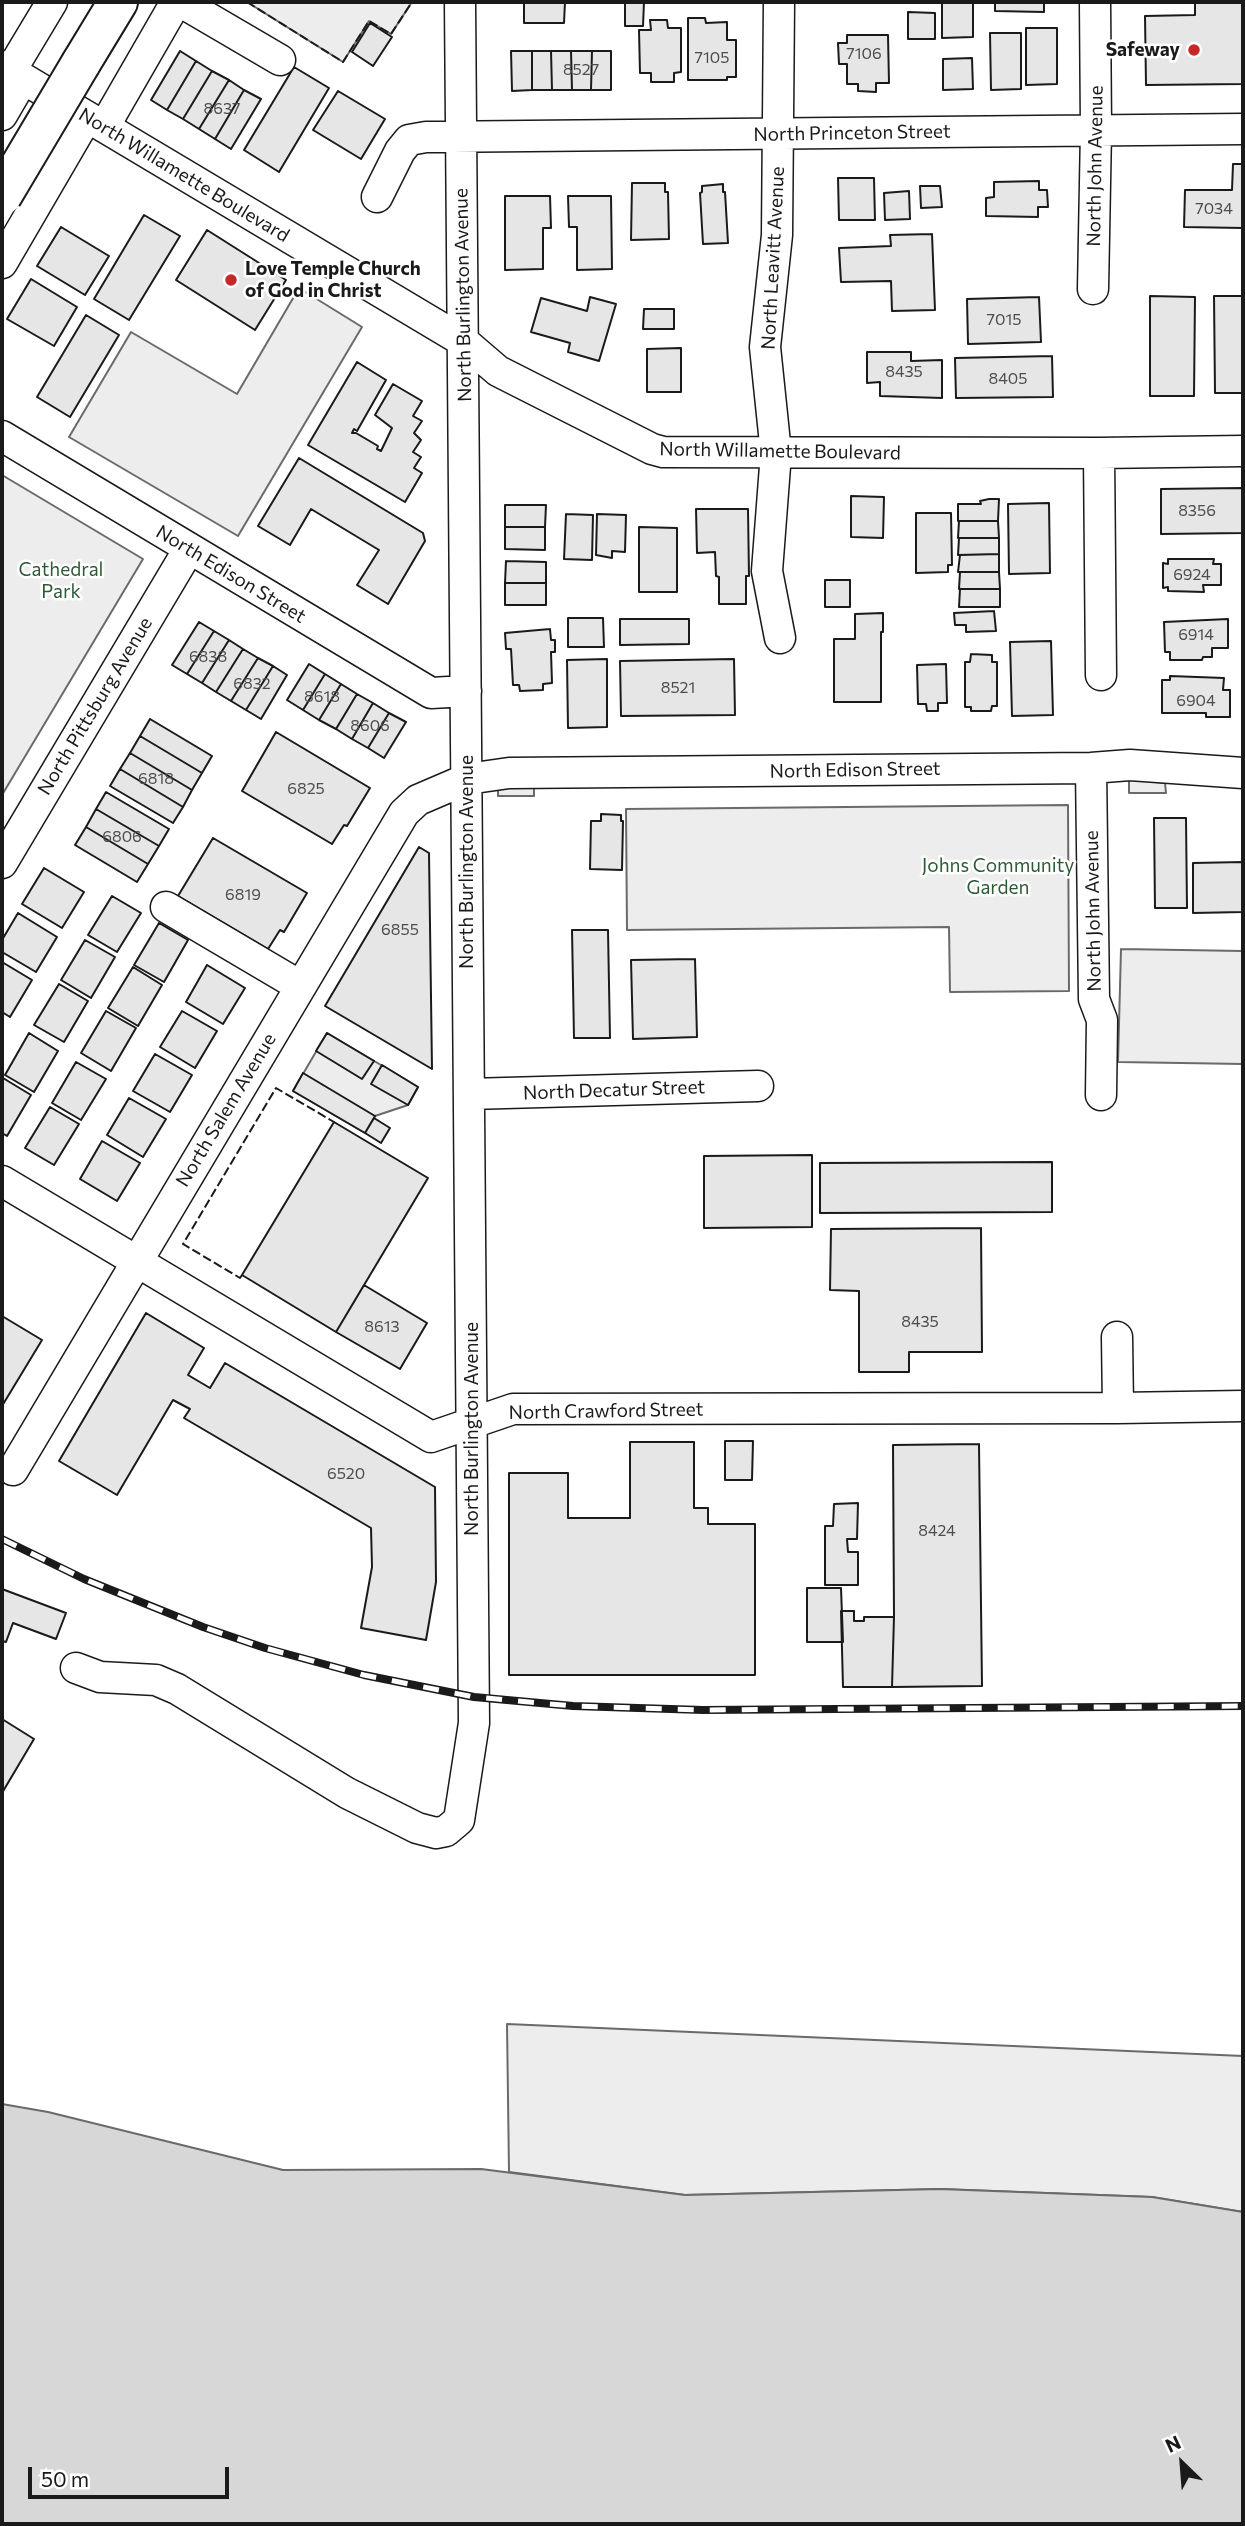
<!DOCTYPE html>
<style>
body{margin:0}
#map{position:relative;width:1245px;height:2526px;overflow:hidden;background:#fff;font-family:Commissioner,sans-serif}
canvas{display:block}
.frame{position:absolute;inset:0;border:4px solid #1a1a1a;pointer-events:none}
.north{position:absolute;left:1147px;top:2428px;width:70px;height:70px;-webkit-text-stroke:5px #fff;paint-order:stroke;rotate:335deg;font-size:19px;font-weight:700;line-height:28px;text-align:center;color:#1a1a1a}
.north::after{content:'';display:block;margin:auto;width:24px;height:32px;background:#1a1a1a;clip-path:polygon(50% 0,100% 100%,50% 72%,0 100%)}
.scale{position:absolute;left:28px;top:2467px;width:201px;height:32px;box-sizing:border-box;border:4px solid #1a1a1a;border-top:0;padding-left:9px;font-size:21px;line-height:24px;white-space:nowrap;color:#1a1a1a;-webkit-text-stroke:5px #fff;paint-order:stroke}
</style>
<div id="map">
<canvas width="1245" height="2526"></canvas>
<div class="frame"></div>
<div class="north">N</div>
<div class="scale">50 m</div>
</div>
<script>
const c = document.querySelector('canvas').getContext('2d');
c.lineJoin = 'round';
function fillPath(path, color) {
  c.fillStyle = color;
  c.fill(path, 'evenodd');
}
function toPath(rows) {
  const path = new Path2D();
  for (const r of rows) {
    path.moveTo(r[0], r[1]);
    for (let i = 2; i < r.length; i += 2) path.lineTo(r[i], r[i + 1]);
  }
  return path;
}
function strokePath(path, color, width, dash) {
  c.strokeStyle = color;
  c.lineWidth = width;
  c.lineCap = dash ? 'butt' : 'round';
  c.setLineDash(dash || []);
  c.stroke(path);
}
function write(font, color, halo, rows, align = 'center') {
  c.font = font + ' Commissioner,sans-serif';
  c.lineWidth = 5;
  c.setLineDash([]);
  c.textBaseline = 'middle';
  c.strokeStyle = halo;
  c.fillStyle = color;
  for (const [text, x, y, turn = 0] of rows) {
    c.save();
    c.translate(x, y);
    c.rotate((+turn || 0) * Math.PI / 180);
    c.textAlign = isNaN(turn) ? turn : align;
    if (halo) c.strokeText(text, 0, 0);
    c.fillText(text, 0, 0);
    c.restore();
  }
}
const built = toPath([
 [247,2,412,2,391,34,369,21,343,62,247,2],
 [299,288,362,327,238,536,69,437,131,332,237,394,299,288],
 [2,475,143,559,2,795,2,475],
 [1129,779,1165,783,1166,793,1129,793,1129,779],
 [498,781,534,788,534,796,498,796,498,781],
 [1068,805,1069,991,950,992,949,927,627,930,626,809,1068,805],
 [1121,949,1243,951,1243,1064,1118,1062,1121,949],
 [327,1033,418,1087,408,1105,375,1116,365,1133,293,1091,327,1033],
 [507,2024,1243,2056,1243,2212,1152,2197,940,2189,685,2195,509,2172,507,2024]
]);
fillPath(built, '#ededed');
strokePath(built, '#6a6a6a', 2);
const water = toPath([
 [2,2104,48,2112,283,2170,481,2169,685,2195,940,2189,1152,2197,1243,2212,1243,2524,2,2524,2,2104]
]);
fillPath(water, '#d7d7d7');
strokePath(water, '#6a6a6a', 2);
const building = toPath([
 [524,2,565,2,564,23,524,23,524,2],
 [625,2,644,2,643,26,625,26,625,2],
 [942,2,973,2,973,37,942,38,942,2],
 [995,2,1044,2,1044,12,995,11,995,2],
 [1195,2,1243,2,1243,84,1146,85,1145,16,1195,15,1195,2],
 [908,12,935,13,935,39,908,39,908,12],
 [688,18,705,18,706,23,727,22,727,40,736,40,736,77,727,77,727,80,688,80,688,18],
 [650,20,667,20,668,28,681,28,681,72,674,73,674,82,651,82,651,73,640,73,639,30,651,30,650,20],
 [370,23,392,37,373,66,352,52,370,23],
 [1026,28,1057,28,1057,84,1026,85,1026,28],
 [990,33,1021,33,1021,89,991,90,990,33],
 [847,35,888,35,889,83,876,83,876,92,858,91,858,84,847,84,847,64,839,64,838,43,847,43,847,35],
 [180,51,196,61,167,110,151,100,180,51],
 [511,51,532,51,532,90,512,91,511,51],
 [532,51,551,51,552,90,532,90,532,51],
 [551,51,571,51,572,90,552,90,551,51],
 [571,51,592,51,591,90,572,90,571,51],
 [592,51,611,51,611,90,591,90,592,51],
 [972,58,973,89,943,90,943,59,972,58],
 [196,61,212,71,183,119,167,110,196,61],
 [294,67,329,88,279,172,244,150,294,67],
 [212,71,229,80,199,129,183,119,212,71],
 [229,80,244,90,215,139,199,129,229,80],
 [244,90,261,99,231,149,215,139,244,90],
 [338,91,385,119,361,159,313,130,338,91],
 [1233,164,1243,164,1243,228,1184,227,1185,190,1232,190,1233,164],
 [838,178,874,178,875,220,839,220,838,178],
 [1039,181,1039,190,1047,190,1048,207,1038,207,1038,217,986,216,986,198,994,197,994,182,1039,181],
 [632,183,665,183,665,192,668,192,669,239,631,240,632,183],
 [723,184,723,192,725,192,728,243,703,244,700,193,702,192,702,186,723,184],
 [920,186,940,186,942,207,921,208,920,186],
 [909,191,910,219,885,220,884,193,909,191],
 [505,196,550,196,551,228,543,228,543,269,505,270,505,196],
 [568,196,611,196,612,269,577,270,577,227,569,227,568,196],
 [144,215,180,236,129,320,94,299,144,215],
 [61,227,109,256,85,295,37,266,61,227],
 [207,230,286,280,255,330,176,280,207,230],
 [932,234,935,310,892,311,891,281,841,282,839,248,891,246,890,235,932,234],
 [31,279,77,307,54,346,7,319,31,279],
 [1150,296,1195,297,1194,396,1150,396,1150,296],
 [1214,296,1243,296,1243,393,1215,393,1214,296],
 [590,297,616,304,599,361,568,352,570,343,531,332,541,298,587,311,590,297],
 [1039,297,1041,342,968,344,967,299,1039,297],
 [644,309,674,309,674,329,643,329,644,309],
 [86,315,119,335,70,417,37,397,86,315],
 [681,348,681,392,647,392,647,349,681,348],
 [867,352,911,352,911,361,942,360,942,398,880,396,880,382,867,383,867,352],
 [1052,356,1053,397,956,398,955,358,1052,356],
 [357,362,386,380,357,431,354,429,352,433,356,433,378,446,377,449,381,451,392,428,375,415,393,384,422,401,413,416,422,421,414,433,421,440,413,452,421,457,414,468,422,473,405,502,308,445,357,362],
 [299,458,423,533,425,541,388,604,357,585,379,550,311,509,290,545,258,526,299,458],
 [1243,488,1243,533,1161,534,1161,489,1243,488],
 [851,496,884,497,883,538,851,537,851,496],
 [989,499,999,499,998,521,958,521,958,504,981,504,980,501,989,499],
 [1049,503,1050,573,1009,574,1008,504,1049,503],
 [505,505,546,505,545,527,505,527,505,505],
 [696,509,748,509,749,576,746,576,746,604,719,604,719,577,716,576,715,552,697,553,696,509],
 [916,513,951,513,952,565,948,565,948,572,916,573,916,513],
 [566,514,593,515,592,560,564,559,566,514],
 [597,514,626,515,625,552,612,551,612,558,596,555,597,514],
 [959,521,998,521,999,538,958,538,959,521],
 [505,527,545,527,545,550,505,549,505,527],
 [639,527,677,528,677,592,639,592,639,527],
 [959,538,999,538,999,554,958,555,959,538],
 [999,554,999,572,958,572,960,555,999,554],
 [1168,559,1214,559,1213,564,1221,564,1221,585,1203,585,1204,592,1168,591,1168,587,1163,588,1163,563,1168,564,1168,559],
 [506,561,546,562,546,583,505,583,506,561],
 [960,572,999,572,1000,589,959,589,960,572],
 [825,580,850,580,850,607,825,607,825,580],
 [505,583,546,583,546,605,505,605,505,583],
 [960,589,1000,589,1000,607,959,607,960,589],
 [994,611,996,631,966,632,966,625,955,625,954,613,994,611],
 [883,613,883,632,881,632,881,702,834,702,834,639,855,639,855,614,883,613],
 [568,618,603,618,604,647,568,647,568,618],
 [620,619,689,619,689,644,620,645,620,619],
 [1228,619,1228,648,1212,648,1212,657,1203,657,1202,660,1170,660,1170,652,1165,652,1164,622,1228,619],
 [199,622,214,631,187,674,172,665,199,622],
 [550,629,551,640,555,640,555,652,551,652,552,683,543,684,543,690,520,691,519,685,513,685,511,649,506,649,505,633,550,629],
 [214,631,229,640,202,683,187,674,214,631],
 [229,640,243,649,216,692,202,683,229,640],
 [1051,641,1053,715,1012,716,1010,642,1051,641],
 [243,649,258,658,231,701,216,692,243,649],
 [971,654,992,655,992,662,997,662,997,706,992,706,991,711,971,711,971,707,965,707,965,662,970,662,971,654],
 [258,658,273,666,246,710,231,701,258,658],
 [607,659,607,727,568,728,567,660,607,659],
 [734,659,735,715,621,716,620,661,734,659],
 [309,664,325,674,303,710,287,700,309,664],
 [946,664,947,703,938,703,938,711,927,711,926,704,918,704,917,665,946,664],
 [273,666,287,675,261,719,246,710,273,666],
 [325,674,341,684,319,720,303,710,325,674],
 [1170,676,1224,678,1223,690,1230,690,1230,717,1206,717,1206,713,1162,713,1162,680,1170,680,1170,676],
 [341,684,357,694,336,729,319,720,341,684],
 [357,694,373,703,352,739,336,729,357,694],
 [373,703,389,713,368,748,352,739,373,703],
 [389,713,406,722,384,758,368,748,389,713],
 [150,719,212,756,202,773,140,736,150,719],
 [276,732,370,788,347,826,344,825,332,844,242,791,276,732],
 [140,736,202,773,192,790,130,753,140,736],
 [130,753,192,790,183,807,120,769,130,753],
 [120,769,183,807,173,823,110,786,120,769],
 [106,792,169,829,159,846,96,809,106,792],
 [96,809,159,846,148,864,86,827,96,809],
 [601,814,621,815,621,821,623,821,622,870,590,869,591,821,601,821,601,814],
 [1154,818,1186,818,1187,908,1155,908,1154,818],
 [86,827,148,864,137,882,75,845,86,827],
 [213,838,307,893,284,932,280,930,268,949,178,896,213,838],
 [419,847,429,853,432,1069,325,1006,419,847],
 [1243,862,1243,912,1193,913,1193,863,1243,862],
 [44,868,84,892,62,928,22,904,44,868],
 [112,896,141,913,117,952,88,935,112,896],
 [18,913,57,937,36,972,2,952,2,940,18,913],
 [159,923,188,940,164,982,134,965,159,923],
 [572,930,608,930,610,1038,574,1038,572,930],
 [85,940,115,957,91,998,61,980,85,940],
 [695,959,697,1037,633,1039,631,960,695,959],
 [2,962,32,980,10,1017,2,1012,2,962],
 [207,965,245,988,223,1024,186,1002,207,965],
 [133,967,162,985,138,1026,108,1008,133,967],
 [59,984,88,1001,64,1042,34,1025,59,984],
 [106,1011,136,1028,111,1071,81,1053,106,1011],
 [182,1011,217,1031,195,1068,160,1047,182,1011],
 [29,1033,58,1051,34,1092,5,1075,29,1033],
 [327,1033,374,1061,362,1079,316,1051,327,1033],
 [155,1054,192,1075,170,1112,133,1091,155,1054],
 [76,1062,106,1079,81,1120,52,1103,76,1062],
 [382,1065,418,1087,408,1105,371,1084,382,1065],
 [303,1073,375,1116,365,1133,293,1091,303,1073],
 [3,1078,31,1095,7,1136,2,1133,3,1078],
 [129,1098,166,1119,143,1157,107,1135,129,1098],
 [50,1107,79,1124,54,1165,25,1148,50,1107],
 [374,1118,390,1128,381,1143,365,1133,374,1118],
 [334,1122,428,1178,336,1332,242,1275,334,1122],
 [102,1141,140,1163,117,1201,80,1179,102,1141],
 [812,1155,812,1227,704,1228,704,1156,812,1155],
 [1052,1162,1052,1212,820,1213,820,1163,1052,1162],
 [981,1228,982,1352,909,1352,909,1372,859,1372,859,1291,830,1290,831,1229,981,1228],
 [364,1285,427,1323,400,1369,336,1332,364,1285],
 [146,1313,204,1348,188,1375,210,1388,225,1363,435,1487,436,1582,426,1640,361,1628,372,1567,371,1528,184,1418,190,1409,173,1400,117,1495,59,1461,146,1313],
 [2,1316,42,1340,2,1406,2,1316],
 [725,1441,753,1441,752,1480,725,1480,725,1441],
 [630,1442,694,1442,694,1508,708,1508,708,1524,755,1524,755,1675,509,1675,509,1473,568,1473,568,1518,630,1518,630,1442],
 [979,1444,982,1686,892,1687,894,1617,893,1445,979,1444],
 [858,1503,857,1539,847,1539,848,1552,858,1552,858,1585,825,1585,825,1526,833,1526,834,1504,858,1503],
 [807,1588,841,1588,843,1642,807,1642,807,1588],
 [2,1589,66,1613,56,1639,13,1623,6,1642,2,1641,2,1589],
 [841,1611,854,1611,854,1621,864,1621,864,1617,894,1617,892,1687,843,1687,841,1611],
 [2,1719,34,1739,2,1793,2,1719]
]);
fillPath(building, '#e6e6e6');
strokePath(building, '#1a1a1a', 2);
const minor = toPath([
 [181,2,280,60],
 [779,2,777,235,765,347,776,453,767,571,780,638],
 [2,66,463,341,498,371,652,449,663,452,1099,453,1243,451],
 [10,72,52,2],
 [2,115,23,79],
 [104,127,176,2],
 [377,197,400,151,409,140,426,137,1243,129],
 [2,263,87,117],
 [1093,289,1096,130,1095,2],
 [2,436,431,693,466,691],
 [1099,453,1101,675],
 [1091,768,1094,999,1102,1020,1101,1095],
 [2,863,189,549],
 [166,907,300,986],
 [469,1094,758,1086],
 [2,1181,431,1437,513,1409,1118,1408,1243,1406],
 [1117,1337,1118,1408],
 [13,1470,404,813,418,800,467,779,509,773,1091,768,1130,765,1243,773],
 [76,1668,100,1677,156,1680,177,1689,347,1793,417,1828,436,1833,446,1831,459,1820,474,1723,460,2]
]);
const major = toPath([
 [81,63,118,2]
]);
strokePath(minor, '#1a1a1a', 33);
strokePath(major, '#1a1a1a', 42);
strokePath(minor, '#fff', 30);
strokePath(major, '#fff', 38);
const rail = toPath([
 [2,1539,84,1579,203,1627,265,1648,364,1675,474,1697,573,1706,703,1710,1243,1706]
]);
strokePath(rail, '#1a1a1a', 8);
strokePath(rail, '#fff', 5, [16]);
const majorBridge = toPath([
 [2,196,81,63]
]);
strokePath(majorBridge, '#1a1a1a', 42, []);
strokePath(majorBridge, '#fff', 38);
strokePath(toPath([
 [247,2,343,62,369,21,391,34,412,2],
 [242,1275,240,1278,183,1244,276,1088,334,1122]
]), '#1a1a1a', 2, [9, 3.5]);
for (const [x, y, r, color] of [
 [1194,50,7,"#c62828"],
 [231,280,7,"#c62828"]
]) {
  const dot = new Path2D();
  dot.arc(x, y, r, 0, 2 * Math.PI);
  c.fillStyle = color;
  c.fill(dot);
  strokePath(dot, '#fff', 2.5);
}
write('16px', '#4d4d4d', null, [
 ["7106",864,54],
 ["7105",712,58],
 ["8527",581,70],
 ["8637",222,109],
 ["7034",1214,209],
 ["7015",1004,320],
 ["8435",904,372],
 ["8405",1008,379],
 ["8356",1197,511],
 ["6924",1192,575],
 ["6914",1196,635],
 ["6838",208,657],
 ["6832",252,684],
 ["8521",678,688],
 ["8618",322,697],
 ["6904",1196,701],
 ["8606",370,726],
 ["6818",156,779],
 ["6825",306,789],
 ["6806",122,837],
 ["6819",243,895],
 ["6855",400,930],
 ["8435",920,1322],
 ["8613",382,1327],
 ["6520",346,1474],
 ["8424",937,1531]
]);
write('bold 19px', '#1a1a1a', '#fff', [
 ["Safeway",1180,50],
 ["Love Temple Church",245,269,"left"],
 ["of God in Christ",245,291,"left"]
], 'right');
write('19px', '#1a1a1a', '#fff', [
 ["North Princeton Street",852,133,-1],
 ["North John Avenue",1095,166,-89],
 ["North Willamette Boulevard",184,175,31],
 ["North Leavitt Avenue",773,258,-87],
 ["North Burlington Avenue",463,295,-91],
 ["North Willamette Boulevard",780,451,1],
 ["North Edison Street",231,574,31],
 ["North Pittsburg Avenue",95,706,-59],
 ["North Edison Street",855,770,-1],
 ["North Burlington Avenue",467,862,-90],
 ["North John Avenue",1093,911,-91],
 ["North Decatur Street",614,1090,-2],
 ["North Salem Avenue",226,1110,-59],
 ["North Crawford Street",606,1411,-1],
 ["North Burlington Avenue",472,1429,-90]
]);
write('19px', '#2b5a34', '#fff', [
 ["Cathedral",61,570],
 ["Park",61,592],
 ["Johns Community",998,866],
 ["Garden",998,888]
]);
</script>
